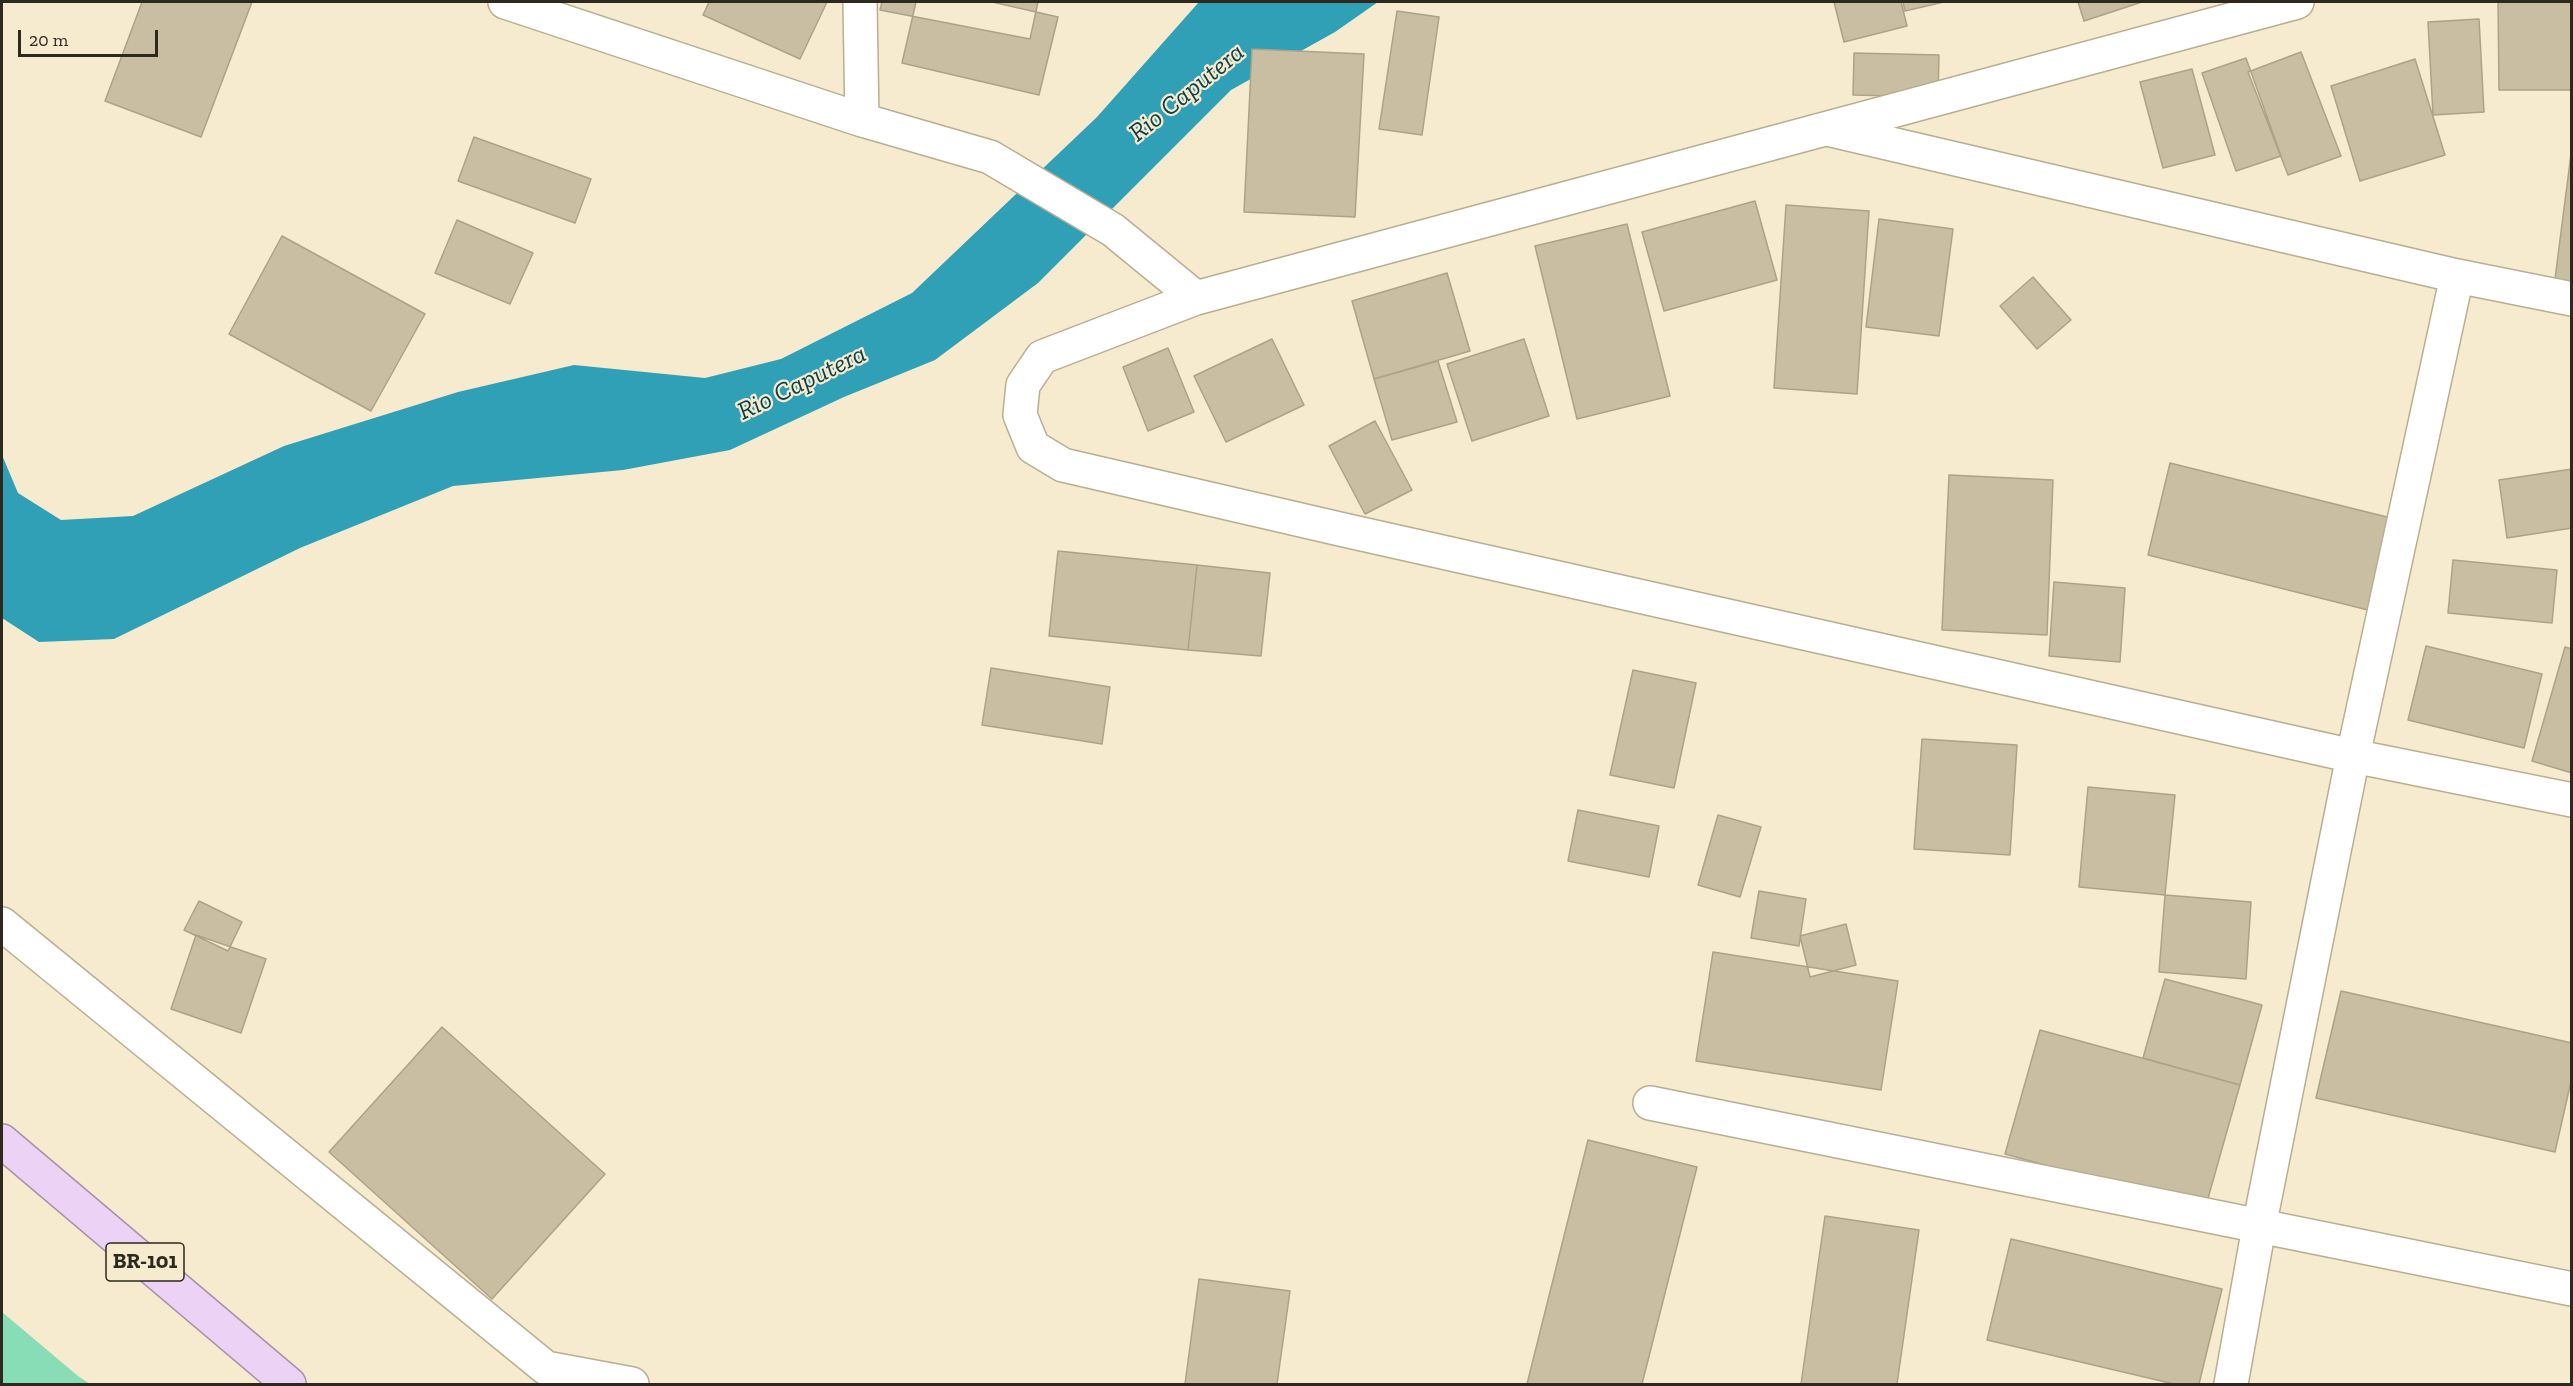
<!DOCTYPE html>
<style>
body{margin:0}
#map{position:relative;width:2573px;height:1386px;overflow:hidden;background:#f6ebce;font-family:"Zilla Slab",serif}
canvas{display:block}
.frame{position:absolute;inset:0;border:3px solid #2d291e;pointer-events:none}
.scale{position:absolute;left:18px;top:30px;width:140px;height:27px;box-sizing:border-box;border:3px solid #2d291e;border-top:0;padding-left:8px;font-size:18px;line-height:21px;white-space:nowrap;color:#2d291e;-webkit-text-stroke:4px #f6ebce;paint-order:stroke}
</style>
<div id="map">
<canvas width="2573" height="1386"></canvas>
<div class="frame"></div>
<div class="scale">20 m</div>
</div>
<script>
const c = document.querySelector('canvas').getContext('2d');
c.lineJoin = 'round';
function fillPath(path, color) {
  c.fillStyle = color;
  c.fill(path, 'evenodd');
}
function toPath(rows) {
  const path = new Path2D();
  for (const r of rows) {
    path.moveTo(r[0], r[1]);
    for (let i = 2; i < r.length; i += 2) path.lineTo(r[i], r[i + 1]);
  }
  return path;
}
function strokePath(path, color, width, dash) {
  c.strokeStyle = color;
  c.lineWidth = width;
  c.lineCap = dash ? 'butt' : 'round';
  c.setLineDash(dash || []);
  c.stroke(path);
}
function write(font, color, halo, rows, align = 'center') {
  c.font = font + ' "Zilla Slab",serif';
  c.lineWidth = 4.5;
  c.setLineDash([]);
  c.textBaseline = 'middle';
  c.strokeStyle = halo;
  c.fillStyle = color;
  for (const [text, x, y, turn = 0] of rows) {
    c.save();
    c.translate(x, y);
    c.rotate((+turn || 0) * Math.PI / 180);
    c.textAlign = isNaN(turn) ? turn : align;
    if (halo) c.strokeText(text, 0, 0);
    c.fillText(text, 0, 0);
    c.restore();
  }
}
fillPath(toPath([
 [2,1312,78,1376,90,1384,2,1384]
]), '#88ddb6');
fillPath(toPath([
 [1199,2,1378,2,1335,32,1231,90,1038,283,935,360,844,397,730,450,623,470,453,486,300,548,114,639,39,642,2,618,2,455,18,493,61,520,133,516,284,446,458,392,574,365,705,378,781,359,912,293,1097,117]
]), '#2fa0b6');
const building = toPath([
 [142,2,252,2,201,137,105,101,142,2],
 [709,2,827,2,800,59,703,15,709,2],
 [882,2,1038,2,1030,39,880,10,882,2],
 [916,2,992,2,1058,17,1039,95,902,63,916,2],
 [1834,2,1901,2,1907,26,1844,42,1834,2],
 [1903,2,1944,2,1905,11,1903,2],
 [2078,2,2142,2,2084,21,2078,2],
 [2498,2,2572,2,2572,90,2499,90,2498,2],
 [1397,11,1439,17,1422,135,1379,129,1397,11],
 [2479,19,2484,112,2433,115,2428,22,2479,19],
 [1252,49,1364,54,1355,217,1244,212,1252,49],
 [2301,52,2341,156,2288,175,2248,72,2301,52],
 [1854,53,1939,55,1938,97,1853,95,1854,53],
 [2246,58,2281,156,2236,171,2202,73,2246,58],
 [2415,59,2445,155,2360,181,2331,86,2415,59],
 [2192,69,2215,155,2163,168,2140,82,2192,69],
 [474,137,591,179,575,223,458,181,474,137],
 [2571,154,2572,154,2572,281,2555,279,2571,154],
 [1755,201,1777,280,1664,311,1642,232,1755,201],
 [1786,205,1869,211,1857,394,1774,388,1786,205],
 [1879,219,1953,229,1939,336,1866,327,1879,219],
 [457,220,533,253,510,304,435,273,457,220],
 [1627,224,1670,396,1577,419,1535,246,1627,224],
 [282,236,425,314,371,411,229,334,282,236],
 [1447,273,1470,351,1374,379,1352,301,1447,273],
 [2033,277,2071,320,2037,349,2000,306,2033,277],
 [1272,339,1304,405,1226,442,1194,376,1272,339],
 [1524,339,1549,416,1472,441,1447,364,1524,339],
 [1168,348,1194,412,1148,431,1123,367,1168,348],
 [1438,361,1457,422,1392,440,1374,379,1438,361],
 [1375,421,1412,490,1365,514,1329,446,1375,421],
 [2170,463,2399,520,2376,612,2148,555,2170,463],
 [2572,469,2572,528,2507,538,2499,480,2572,469],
 [1949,475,2053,480,2047,635,1942,630,1949,475],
 [1058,551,1197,565,1188,650,1049,636,1058,551],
 [2453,560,2557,570,2552,623,2448,613,2453,560],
 [1197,565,1270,573,1261,656,1188,650,1197,565],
 [2054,582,2125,588,2120,662,2049,656,2054,582],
 [2426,646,2542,674,2524,748,2408,720,2426,646],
 [2565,647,2572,649,2572,773,2532,761,2565,647],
 [991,668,1110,687,1102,744,982,725,991,668],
 [1633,670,1696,683,1674,788,1610,775,1633,670],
 [1922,739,2017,745,2010,855,1914,849,1922,739],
 [2088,787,2175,795,2165,895,2079,887,2088,787],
 [1578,810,1659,826,1649,877,1568,861,1578,810],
 [1718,815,1761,827,1740,897,1698,885,1718,815],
 [1759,891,1806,899,1799,946,1751,938,1759,891],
 [2165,895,2251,902,2246,979,2159,972,2165,895],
 [199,901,242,922,228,951,184,930,199,901],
 [1846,924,1856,965,1810,977,1800,936,1846,924],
 [196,935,266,959,241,1033,171,1009,196,935],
 [1713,952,1898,981,1881,1090,1696,1061,1713,952],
 [2165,979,2262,1005,2240,1085,2143,1058,2165,979],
 [2341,991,2572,1043,2572,1077,2555,1152,2316,1098,2341,991],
 [442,1027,605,1174,492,1299,329,1152,442,1027],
 [2040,1030,2240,1085,2205,1209,2005,1154,2040,1030],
 [1588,1140,1697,1167,1642,1384,1527,1384,1588,1140],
 [1825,1216,1919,1230,1897,1384,1801,1384,1825,1216],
 [2011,1239,2222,1289,2199,1384,2174,1384,1987,1340,2011,1239],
 [1199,1279,1290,1291,1277,1384,1185,1384,1199,1279]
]);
fillPath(building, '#c9bea2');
strokePath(building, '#ada287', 1.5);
const minor = toPath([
 [505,2,862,120,990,157,1113,230,1196,298,2297,2],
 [860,2,862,120],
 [1827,129,2457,276,2572,299],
 [1196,298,1042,357,1023,385,1020,415,1033,447,1063,465,1344,530,2353,756,2572,800],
 [2,924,546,1368,632,1384],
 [1650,1103,2572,1289],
 [2231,1384,2259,1227,2353,756,2457,276]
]);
const trunk = toPath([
 [2,1141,289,1384]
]);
strokePath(minor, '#b9ae92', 36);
strokePath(trunk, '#a790a8', 36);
strokePath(minor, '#fff', 33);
strokePath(trunk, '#ecd2f4', 33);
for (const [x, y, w] of [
 [145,1262,78]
]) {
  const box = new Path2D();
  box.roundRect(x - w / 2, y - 19, w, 38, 4.5);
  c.fillStyle = '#f6ebce';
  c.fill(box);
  strokePath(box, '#2d291e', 1.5);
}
write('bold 22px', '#2d291e', null, [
 ["BR-101",145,1262]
]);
write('italic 26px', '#0e3f49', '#f6ebce', [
 ["Rio Caputera",1187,93,-39],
 ["Rio Caputera",802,383,-26]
]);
</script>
